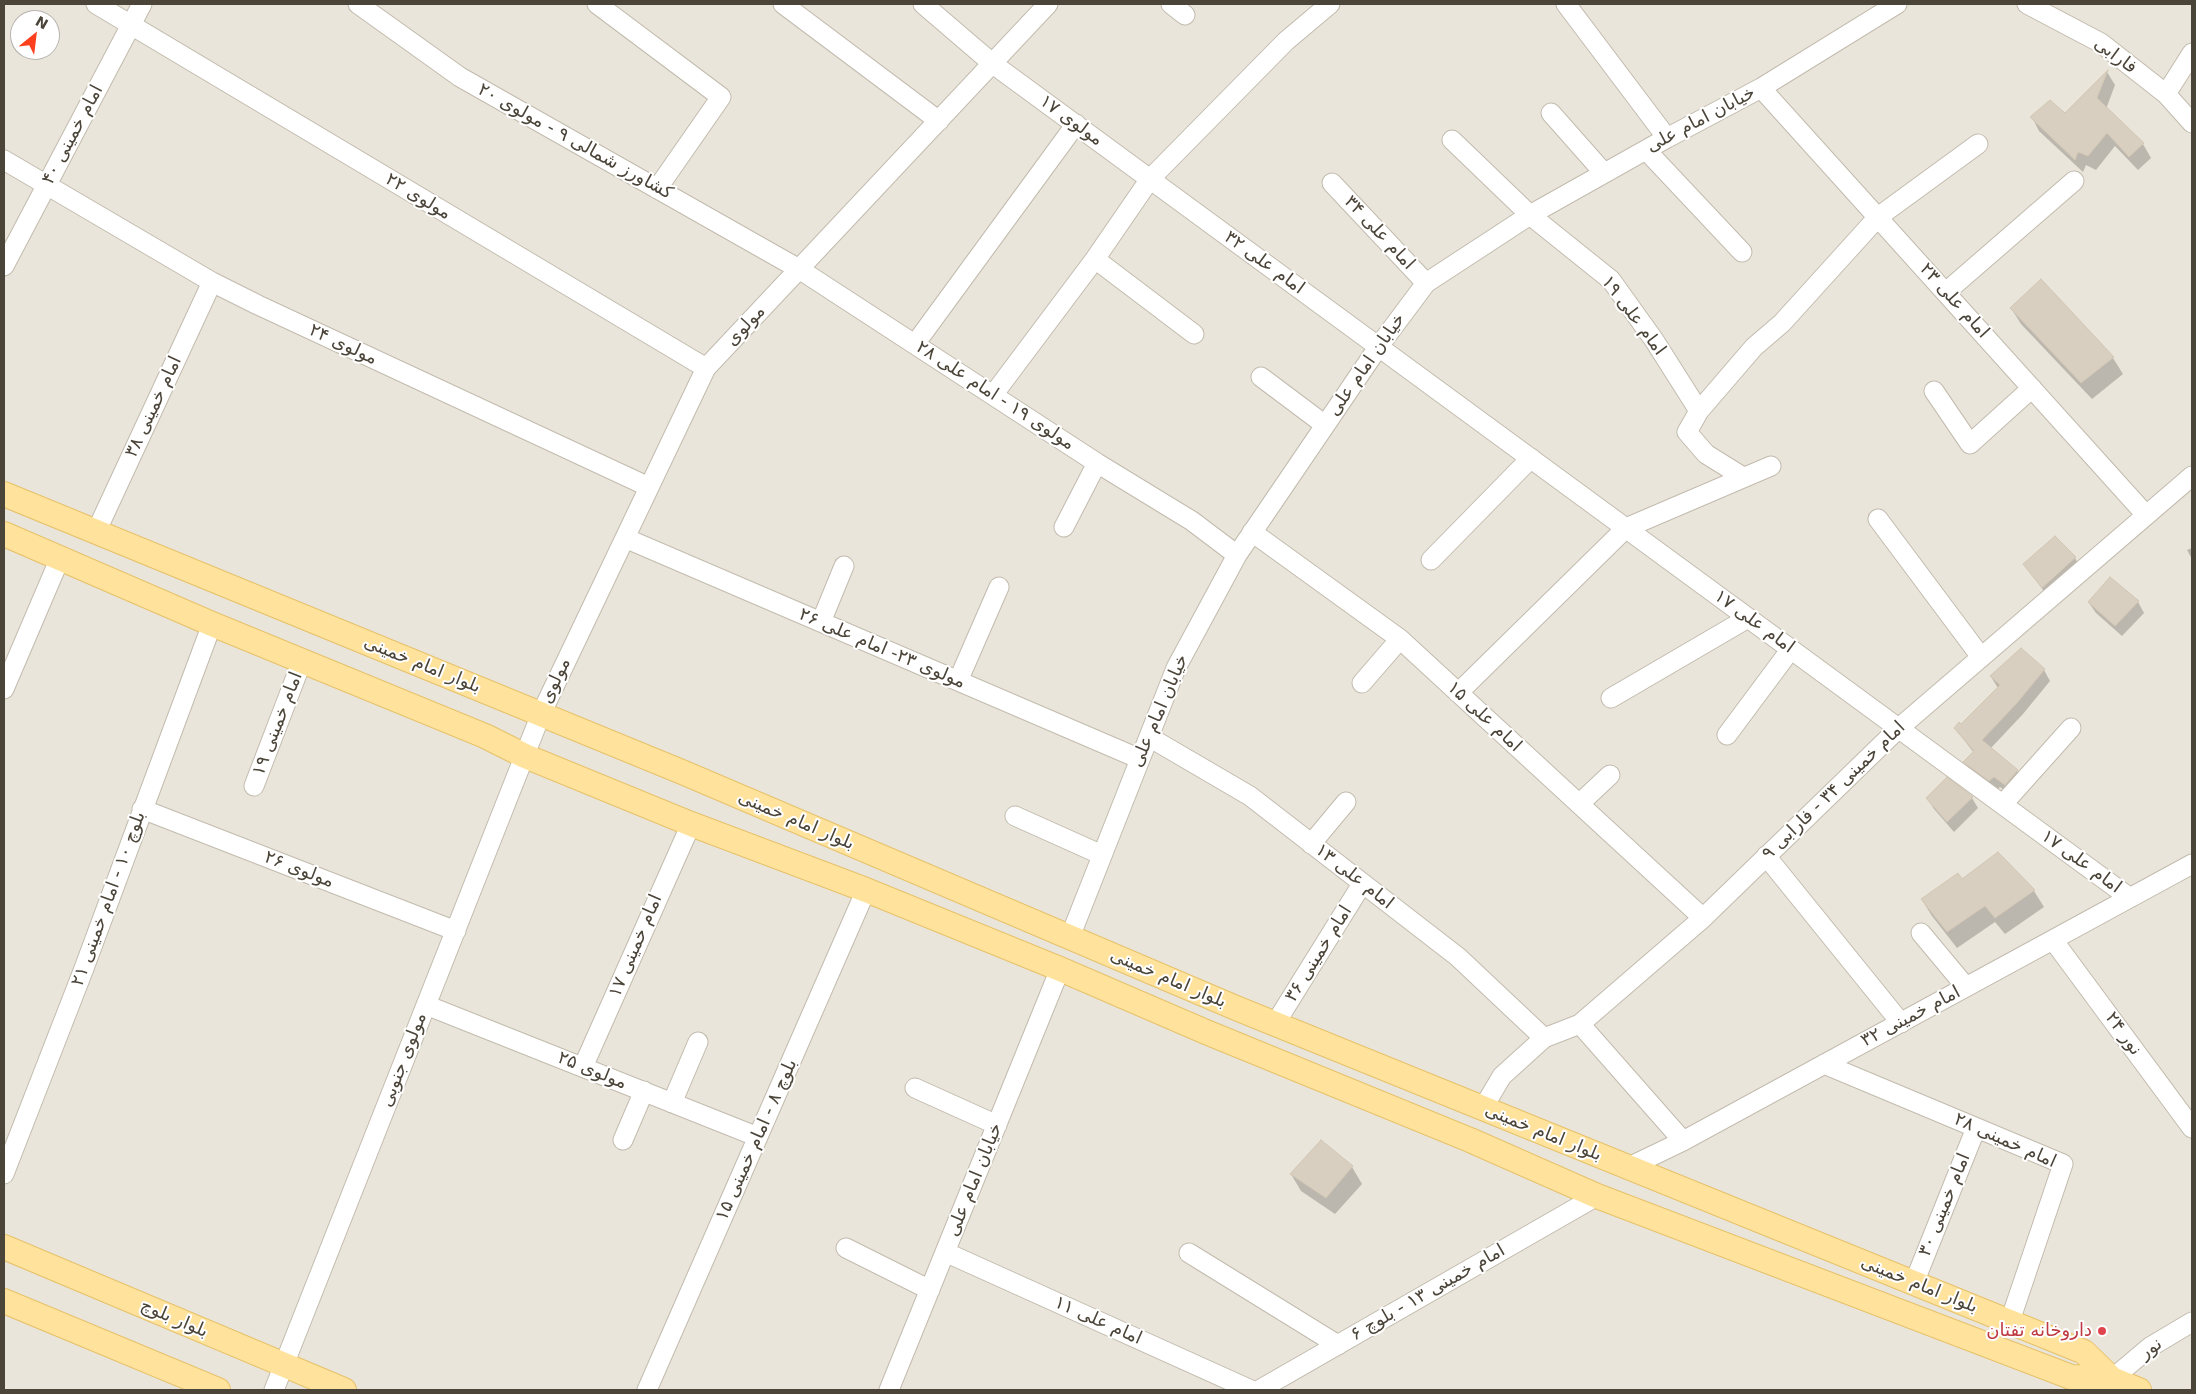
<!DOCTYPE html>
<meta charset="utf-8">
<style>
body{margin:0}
#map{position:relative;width:2196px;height:1394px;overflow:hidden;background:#f6f3ec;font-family:"DejaVu Sans",sans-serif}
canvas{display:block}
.frame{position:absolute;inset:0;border:5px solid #4b4439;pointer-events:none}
.north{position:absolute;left:10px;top:10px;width:50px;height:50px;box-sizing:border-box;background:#fff;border:1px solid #b7b4b0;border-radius:50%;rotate:29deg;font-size:14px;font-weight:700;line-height:20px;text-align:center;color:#4b4439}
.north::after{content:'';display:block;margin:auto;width:18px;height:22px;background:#fc3f1d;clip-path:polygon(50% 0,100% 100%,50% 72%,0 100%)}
</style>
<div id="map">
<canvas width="2196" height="1394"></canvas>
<div class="frame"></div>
<div class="north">N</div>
</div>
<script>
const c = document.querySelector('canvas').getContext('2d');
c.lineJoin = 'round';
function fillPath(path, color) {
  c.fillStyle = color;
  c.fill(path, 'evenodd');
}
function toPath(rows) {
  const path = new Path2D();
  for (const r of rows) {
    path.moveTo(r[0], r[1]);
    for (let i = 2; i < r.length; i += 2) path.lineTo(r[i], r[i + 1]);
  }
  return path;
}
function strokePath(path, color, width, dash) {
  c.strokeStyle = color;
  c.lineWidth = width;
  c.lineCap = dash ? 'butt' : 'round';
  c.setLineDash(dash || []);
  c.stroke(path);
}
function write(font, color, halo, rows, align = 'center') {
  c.font = font + ' "DejaVu Sans",Vazirmatn,sans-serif';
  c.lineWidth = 4;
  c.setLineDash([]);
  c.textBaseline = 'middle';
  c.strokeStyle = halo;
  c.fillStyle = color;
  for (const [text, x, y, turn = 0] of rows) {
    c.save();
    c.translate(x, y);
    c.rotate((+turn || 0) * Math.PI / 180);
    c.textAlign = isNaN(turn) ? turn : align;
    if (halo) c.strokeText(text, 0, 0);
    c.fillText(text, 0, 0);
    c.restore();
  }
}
fillPath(toPath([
 [4,4,2192,4,2192,1390,4,1390],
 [20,20,50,20,50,50,20,50]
]), '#eae5da');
fillPath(toPath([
 [2107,72,2115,85,2106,109,2143,144,2151,158,2138,170,2115,146,2096,170,2086,165,2083,172,2039,131,2032,117,2065,115],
 [2041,281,2113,358,2123,374,2092,399,2021,324,2011,308],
 [2055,537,2075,558,2081,569,2049,598,2024,564],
 [2192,548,2192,559,2187,550],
 [2138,602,2144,613,2122,636,2096,613,2089,603],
 [2044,670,2050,681,2023,714,1990,749,2017,771,2024,782,2011,795,2000,787,1996,791,1971,773,1965,762,1974,753,1955,728,1962,726,1998,688,1991,677],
 [1927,798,1972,798,1978,808,1954,832,1934,809],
 [1998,854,2034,891,2044,907,2005,934,1995,922,1957,948,1932,916,1922,900,1962,880],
 [1321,1142,1352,1167,1362,1184,1335,1214,1301,1191,1291,1174]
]), '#0003');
const building = toPath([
 [2108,70,2097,98,2144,143,2129,157,2107,133,2088,156,2078,152,2075,160,2030,117,2050,100,2065,113,2108,70],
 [2041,279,2114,357,2081,383,2010,308,2041,279],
 [2055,536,2076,557,2042,588,2023,564,2055,536],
 [2110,577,2139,601,2115,626,2088,602,2110,577],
 [2021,648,2045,669,2017,703,1982,740,2018,770,2005,785,1994,777,1989,781,1963,762,1974,751,1954,728,1959,722,1961,724,2000,685,1990,676,2021,648],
 [1947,777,1973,797,1947,822,1926,798,1947,777],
 [1998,852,2035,890,1995,918,1985,906,1947,932,1921,899,1958,873,1962,879,1998,852],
 [1321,1140,1353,1166,1326,1198,1290,1174,1321,1140]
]);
fillPath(building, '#d8cfc1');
strokePath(building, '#d3c7b4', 1);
const minor = toPath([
 [96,4,706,368],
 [358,4,460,77,799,269,1097,463,1192,521,1237,555],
 [597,4,721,97,657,189],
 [783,4,939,121],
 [923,4,993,64,2130,898],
 [1171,4,1185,15],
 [1566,4,1667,138],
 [2027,4,2101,43,2166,94,2192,123],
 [1761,88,2146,515],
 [2166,94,2192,53],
 [1551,113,1604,173],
 [1452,140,1530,215,1611,280,1654,340,1699,411],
 [1646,150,1742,252],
 [4,160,212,282,258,305,649,487],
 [1332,183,1426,283],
 [1095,259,1194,334],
 [4,266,142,4],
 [1946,292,2074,181],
 [915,344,1076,124],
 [1261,377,1325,425],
 [1934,391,1970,444,2032,388],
 [993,395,1095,259,1150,179,1286,41,1330,4],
 [1743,477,1706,454,1687,432,1699,411,1754,347,1782,323,1878,217,1978,144],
 [1878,519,1981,657],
 [1064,527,1097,463],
 [96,532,212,282],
 [1252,532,1400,639,1703,918],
 [625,538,1140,759],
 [1431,560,1531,458],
 [821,622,844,566],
 [958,681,999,587],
 [1362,683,1400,639],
 [4,689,60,558],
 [1458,693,1626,528,1771,466],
 [1611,698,1748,618],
 [1727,735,1791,649],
 [1149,737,1250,796,1458,957,1544,1038],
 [254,786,302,661],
 [1579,804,1610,775],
 [2003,804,2071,728],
 [142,809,456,931],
 [1015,816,1102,855],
 [1311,844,1346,802],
 [1766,856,1901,1023],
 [1921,933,1966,987],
 [1070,937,1176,668,1237,555,1379,346,1426,283,1530,215,1667,138,1761,88,1897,4],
 [2053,940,2192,1128],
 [426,1005,758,1137],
 [1275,1024,1362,884],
 [1580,1024,1683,1141],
 [1824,1064,2063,1164,2010,1321],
 [583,1067,691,824],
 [915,1088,997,1125],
 [672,1103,698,1042],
 [1483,1108,1502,1076,1544,1038,1580,1024,1703,918,1899,728,2192,476],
 [623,1140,644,1091],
 [1629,1167,1683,1141,2192,864],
 [4,1174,83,971,212,624],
 [846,1248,930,1290],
 [945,1252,1251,1390],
 [1189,1253,1338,1345],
 [1914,1283,1976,1128],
 [2105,1389,2112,1379,2150,1347,2192,1322],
 [274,1390,541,714,706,368,1048,4],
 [647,1390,866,890],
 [889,1390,1060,969],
 [1259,1390,1597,1196]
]);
const major = toPath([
 [4,494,682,772,1236,1008,2084,1352,2112,1379],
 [4,534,212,624,485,736,525,756,691,824,866,890,1060,969,1206,1032,1470,1140,1597,1196,2071,1377,2112,1379,2139,1390],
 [4,1247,344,1390],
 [4,1301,218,1390]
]);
strokePath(minor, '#c2bbae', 21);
strokePath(major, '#e6c16a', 26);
strokePath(minor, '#fff', 19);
strokePath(major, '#ffe39c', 24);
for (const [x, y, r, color] of [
 [2102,1331,5,"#e0444e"]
]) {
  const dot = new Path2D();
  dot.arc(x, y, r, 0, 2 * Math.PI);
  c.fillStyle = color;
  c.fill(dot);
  strokePath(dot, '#fff', 2);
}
write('18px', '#4b4439', '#fff', [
 ["فارابی",2115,56,36],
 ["خیابان امام علی",1701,120,-28],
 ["مولوی ۱۷",1071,121,36],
 ["امام خمینی ۴۰",73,135,-62],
 ["کشاورز شمالی ۹ - مولوی ۲۰",575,142,29],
 ["مولوی ۲۲",418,197,31],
 ["امام علی ۳۴",1379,233,47],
 ["امام علی ۳۲",1264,263,36],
 ["امام علی ۲۳",1954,301,48],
 ["امام علی ۱۹",1633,316,53],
 ["مولوی",746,326,-47],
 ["مولوی ۲۴",343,345,25],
 ["خیابان امام علی",1367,365,-55],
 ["مولوی ۱۹ - امام علی ۲۸",995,396,33],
 ["امام خمینی ۳۸",154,407,-65],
 ["امام علی ۱۷",1754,622,36],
 ["مولوی ۲۳- امام علی ۲۶",882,649,23],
 ["بلوار امام خمینی",422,665,22],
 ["مولوی",556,681,-65],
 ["خیابان امام علی",1160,711,-67],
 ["امام علی ۱۵",1484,717,43],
 ["امام خمینی ۱۹",278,724,-69],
 ["امام خمینی ۳۴ - فارابی ۹",1834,791,-44],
 ["بلوار امام خمینی",796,821,23],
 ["امام علی ۱۷",2081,862,36],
 ["مولوی ۲۶",299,870,21],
 ["امام علی ۱۳",1354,877,38],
 ["بلوچ ۱۰ - امام خمینی ۲۱",109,899,-70],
 ["امام خمینی ۱۷",636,946,-67],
 ["امام خمینی ۳۶",1319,954,-58],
 ["بلوار امام خمینی",1168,979,23],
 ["امام خمینی ۳۲",1911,1017,-28],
 ["نور ۲۴",2123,1034,54],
 ["مولوی جنوبی",404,1060,-69],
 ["مولوی ۲۵",592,1071,22],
 ["بلوار امام خمینی",1543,1133,22],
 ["بلوچ ۸ - امام خمینی ۱۵",757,1140,-66],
 ["امام خمینی ۲۸",2005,1141,24],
 ["خیابان امام علی",975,1180,-68],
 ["امام خمینی ۳۰",1945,1205,-68],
 ["بلوار امام خمینی",1919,1285,22],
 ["امام خمینی ۱۳ - بلوچ ۶",1428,1293,-30],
 ["بلوار بلوچ",174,1319,23],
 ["امام علی ۱۱",1098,1321,24],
 ["نور",2151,1349,-35]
]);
write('18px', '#be3a42', '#fff', [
 ["داروخانه تفتان",2092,1331]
], 'right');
</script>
